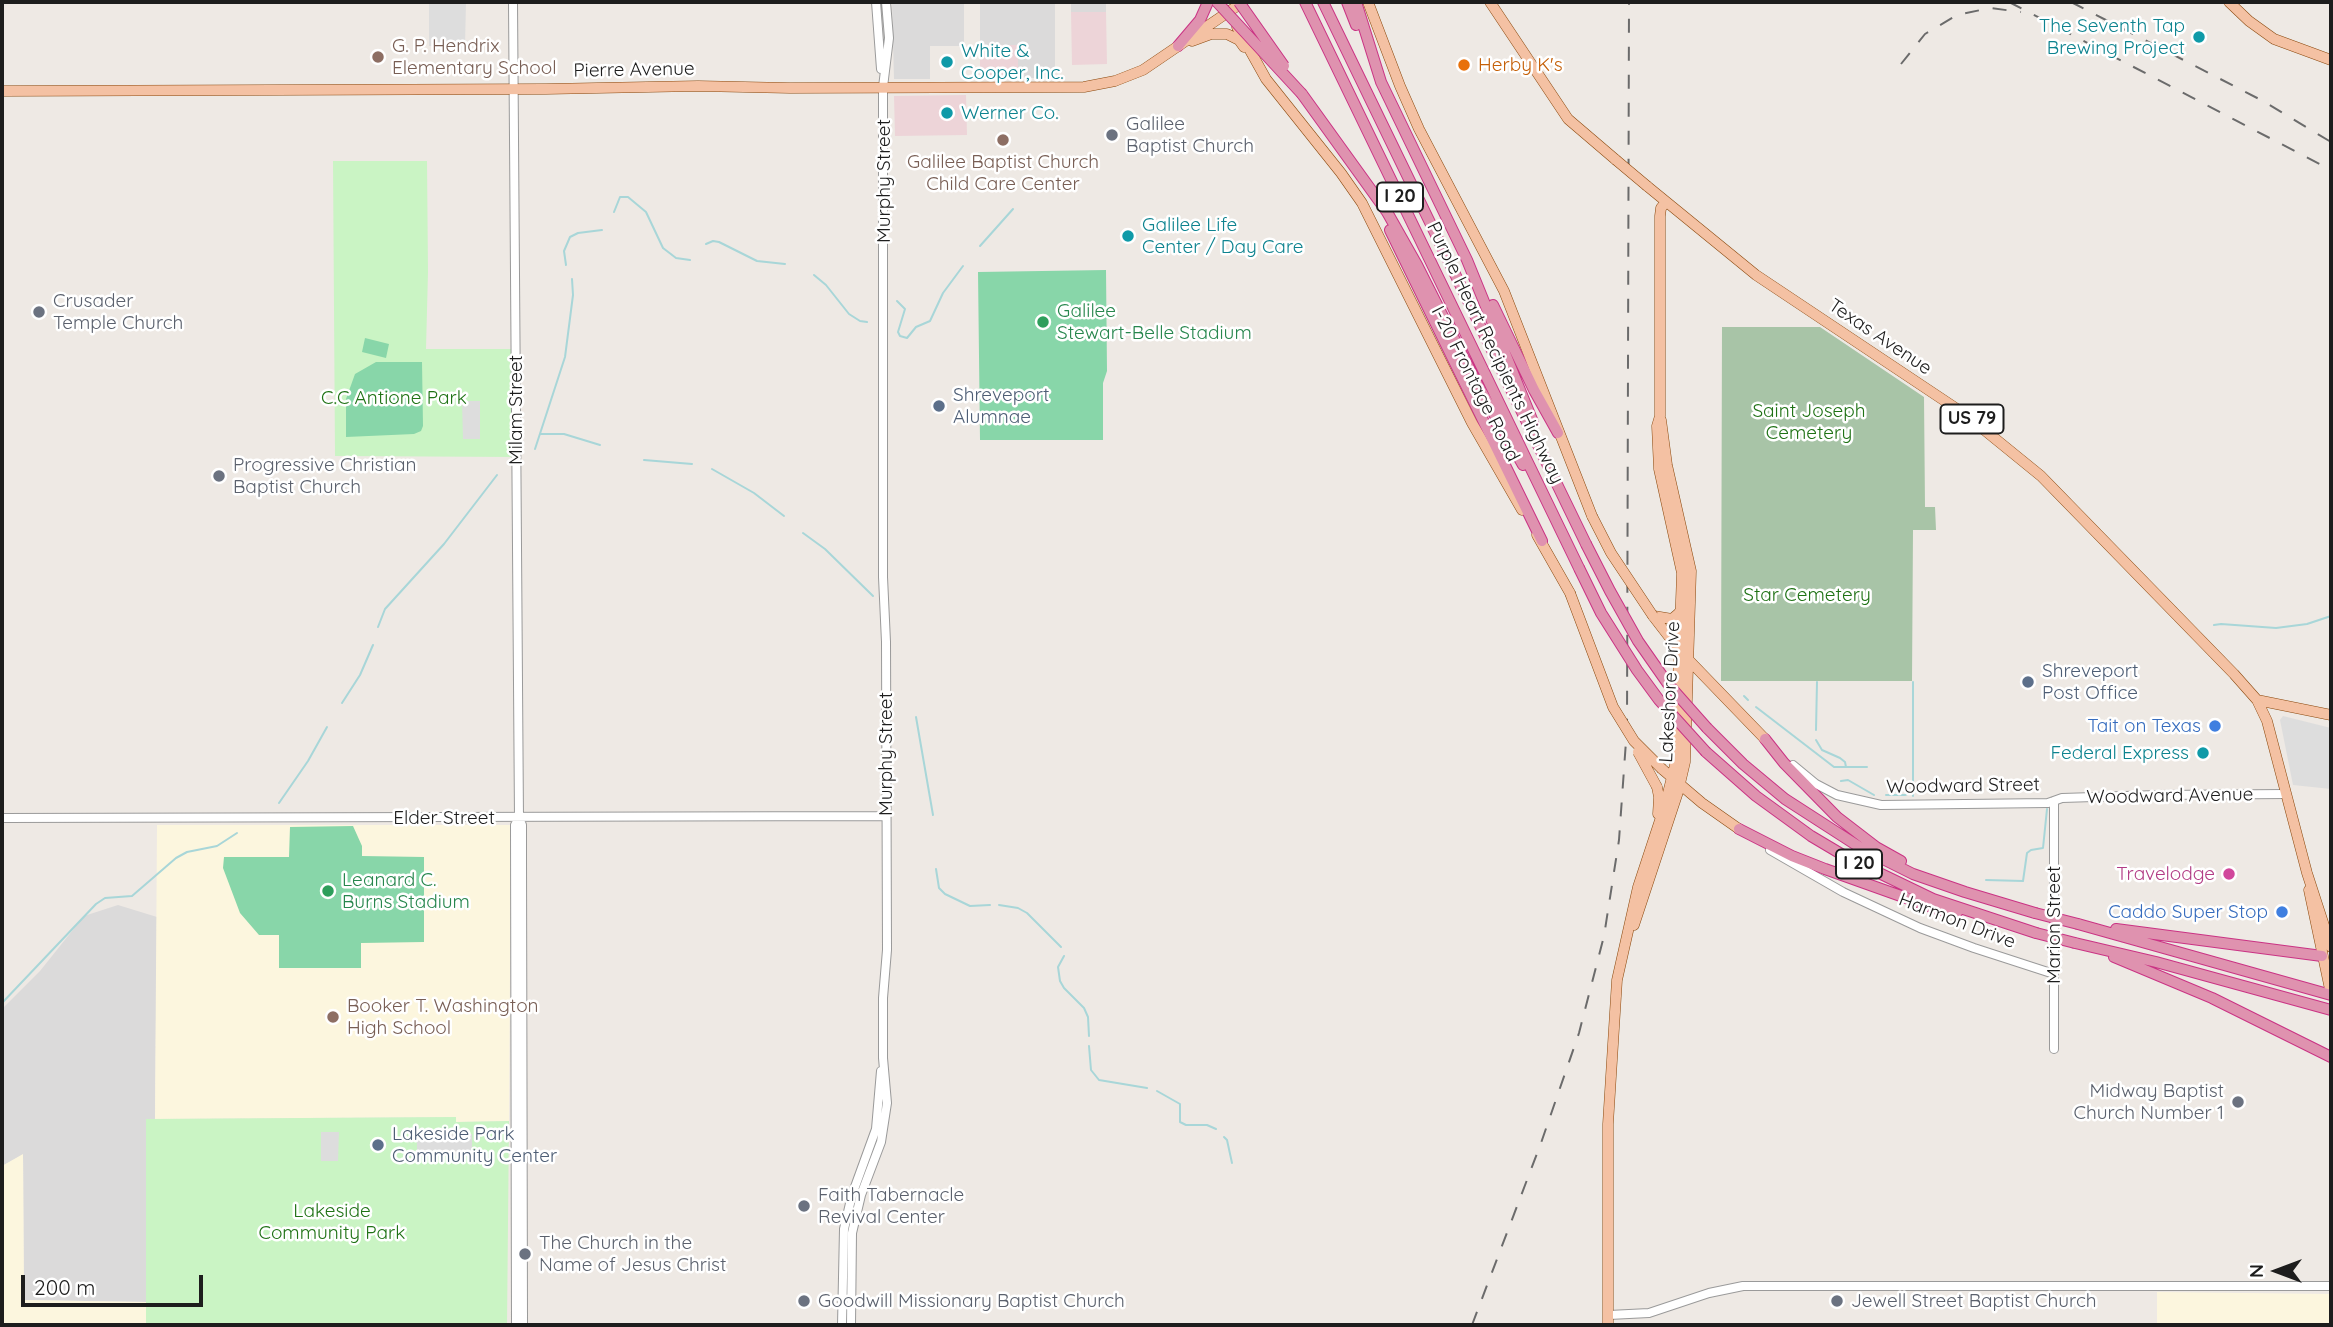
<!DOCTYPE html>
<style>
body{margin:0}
#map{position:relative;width:2333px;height:1327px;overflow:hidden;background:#eee9e4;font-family:Quicksand,sans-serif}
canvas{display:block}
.frame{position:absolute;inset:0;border:4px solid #1d1d1d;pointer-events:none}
.north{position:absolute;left:2242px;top:1236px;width:70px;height:70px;-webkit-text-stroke:5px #fff;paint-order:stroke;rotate:270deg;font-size:19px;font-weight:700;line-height:28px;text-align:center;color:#1d1d1d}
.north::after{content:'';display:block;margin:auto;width:24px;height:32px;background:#1d1d1d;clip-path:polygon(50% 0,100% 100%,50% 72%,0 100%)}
.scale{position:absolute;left:21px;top:1275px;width:182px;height:32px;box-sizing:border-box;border:4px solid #1d1d1d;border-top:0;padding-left:9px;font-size:21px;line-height:24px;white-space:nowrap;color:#1d1d1d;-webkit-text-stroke:5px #fff;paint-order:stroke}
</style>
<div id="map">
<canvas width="2333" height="1327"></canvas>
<div class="frame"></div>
<div class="north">N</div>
<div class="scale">200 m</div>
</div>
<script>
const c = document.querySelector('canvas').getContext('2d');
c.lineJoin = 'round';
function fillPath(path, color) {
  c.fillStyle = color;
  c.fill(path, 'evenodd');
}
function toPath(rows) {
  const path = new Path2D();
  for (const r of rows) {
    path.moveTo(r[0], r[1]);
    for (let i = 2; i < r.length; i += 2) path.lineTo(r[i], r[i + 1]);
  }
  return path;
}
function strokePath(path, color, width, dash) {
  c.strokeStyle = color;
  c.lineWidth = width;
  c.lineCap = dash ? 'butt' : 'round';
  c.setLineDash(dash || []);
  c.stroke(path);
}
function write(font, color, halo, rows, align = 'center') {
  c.font = font + ' Quicksand,sans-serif';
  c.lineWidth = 5;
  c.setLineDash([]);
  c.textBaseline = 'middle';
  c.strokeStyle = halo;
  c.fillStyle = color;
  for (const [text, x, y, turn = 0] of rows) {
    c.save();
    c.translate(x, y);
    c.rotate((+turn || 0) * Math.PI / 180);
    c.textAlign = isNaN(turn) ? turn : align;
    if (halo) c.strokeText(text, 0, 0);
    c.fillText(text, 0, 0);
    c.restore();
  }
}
fillPath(toPath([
 [892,2,964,2,964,46,930,46,930,79,894,79],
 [980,2,1055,2,1055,78,1018,78,1017,45,980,45],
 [1071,2,1106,2,1106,12,1071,12],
 [118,905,157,917,155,1119,146,1120,147,1302,24,1300,23,1155,2,1166,2,1009,40,971,84,916]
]), '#dbdada');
fillPath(toPath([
 [1106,12,1107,64,1072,65,1071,12],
 [980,45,1018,45,1018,78,980,78],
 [966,95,967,135,895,136,894,96]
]), '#edd4d8');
fillPath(toPath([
 [157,825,511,825,509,1121,456,1122,455,1117,155,1119],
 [23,1154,24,1300,147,1302,146,1325,2,1325,2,1166],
 [2157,1292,2331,1294,2331,1325,2157,1325]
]), '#fcf6de');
fillPath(toPath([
 [1722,327,1820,327,1924,397,1925,507,1935,507,1936,530,1913,530,1912,681,1721,681]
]), '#a8c4a7');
fillPath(toPath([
 [333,161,427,161,428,272,426,349,516,349,516,457,335,456],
 [456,1117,456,1122,509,1121,507,1325,146,1325,146,1119]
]), '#caf4c4');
fillPath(toPath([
 [1106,270,1107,371,1103,383,1103,440,980,440,978,272],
 [365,338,389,344,386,358,362,352],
 [376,362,422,362,423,426,421,431,414,434,346,437,346,399,355,374],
 [353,826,362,846,362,856,424,857,424,942,361,943,361,968,279,968,279,935,259,935,240,913,223,868,224,857,289,857,290,827]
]), '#88d6a9');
fillPath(toPath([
 [429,2,466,2,465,46,429,46],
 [462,401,480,401,480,439,463,439],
 [2283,716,2331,728,2331,789,2293,785,2280,720],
 [321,1132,339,1132,338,1161,321,1161],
 [417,1133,472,1134,472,1156,417,1155]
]), '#ddd');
strokePath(toPath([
 [614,212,620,197,628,197,646,212,663,248,676,258,690,260],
 [706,244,713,241,719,242,757,261,785,264],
 [980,246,1013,209],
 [566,265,564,251,570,237,578,233,602,230],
 [814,275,826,285,849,314,860,321,867,322],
 [897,301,905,309,898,332,900,336,907,338,916,327,930,321,943,293,963,266],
 [540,434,564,434,600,445],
 [535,449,565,357,573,295,572,279],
 [644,460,692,464],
 [712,469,754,493,784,516],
 [803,533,825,549,873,596],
 [2214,625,2221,624,2276,628,2307,624,2331,616],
 [378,627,385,609,444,544,497,475],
 [1913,682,1913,796],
 [1744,696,1748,700],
 [342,703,360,675,373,645],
 [1756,707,1834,767,1867,767],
 [916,717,933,815],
 [1816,730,1817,682],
 [1816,740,1822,750,1840,758,1845,762,1846,767],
 [1841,781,1848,780,1874,795],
 [1886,795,1905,795,1912,792],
 [279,803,308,761,327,727],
 [936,869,939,888,945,894,970,906,990,905],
 [1986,880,2023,881,2027,853,2031,850,2043,848,2047,809],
 [999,905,1018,908,1027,913,1061,947],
 [1064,956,1058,967,1060,981,1064,988,1084,1008,1088,1017,1089,1036],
 [2,1003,96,904,105,898,132,896,176,858,187,852,217,846,237,833],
 [1089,1046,1091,1070,1099,1080,1147,1088],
 [1157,1091,1180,1104,1180,1122,1186,1125,1207,1125,1216,1129],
 [1224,1137,1227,1140,1232,1163]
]), '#a8d6d8', 2);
const minor = toPath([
 [513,2,519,818,522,825,522,859,523,1325],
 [876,2,881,69],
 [1793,765,1816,784,1837,795,1881,805,2048,803,2062,798,2157,795,2286,794],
 [2054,801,2054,1049],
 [2,818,886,816],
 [1770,850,1843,892,1920,928,1974,948,2054,974],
 [1609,1315,1649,1313,1709,1293,1743,1286,2331,1286],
 [516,1325,515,825,519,818],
 [842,1325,844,1229,852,1195,876,1129,881,1071],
 [851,1325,852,1233,861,1195,881,1142,887,1103,883,1058,883,998,887,950,886,642,883,577,883,87,889,38,886,2]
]);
const major = toPath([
 [1368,2,1400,86,1419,129,1504,291,1592,516],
 [1490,2,1568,119,1616,160],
 [2229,2,2249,21,2274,39,2331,60],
 [1237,27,1266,79,1341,173,1362,203,1472,423,1522,510],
 [1192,41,1211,34,1227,34,1239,40,1244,47],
 [2,91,546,89,698,86,790,88,1084,87,1115,81,1143,70,1243,2],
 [1647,186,1756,275,1966,415,2041,476,2234,674,2257,700,2267,721,2307,873,2331,947],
 [1537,535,1570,593],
 [1653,616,1680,651,1765,739],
 [1654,616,1672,619,1679,613,1682,607],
 [2257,700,2331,715],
 [1662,769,1702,803,1739,829],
 [1657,787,1659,797,1658,814],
 [2309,890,2331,994],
 [1634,925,1678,792,1685,762,1691,571,1667,465,1661,420],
 [1608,1325,1608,1124,1617,980,1638,887,1665,805,1675,765,1682,573,1659,469,1657,426,1660,416,1660,216,1661,208,1666,202]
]);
const highway = toPath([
 [1305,2,1579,568],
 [1323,2,1586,544],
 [1347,2,1356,25],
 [1356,2,1381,82,1467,260,1533,422],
 [1178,46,1200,20,1208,2],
 [1302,94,1387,212,1417,265,1476,382,1523,465],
 [1390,230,1542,541],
 [1493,305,1534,390,1558,433],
 [1707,728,1743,764,1785,799,1861,848,1913,874,1965,892,2035,913],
 [1765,739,1784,763,1837,817,1876,847,1901,861],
 [1706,752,1756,796,1811,836,1848,858,1933,899,2036,933],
 [1739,829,1792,856,1825,869,1940,910,1958,911],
 [2078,924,2331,995],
 [2116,929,2322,956],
 [2075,943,2156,962,2331,1010],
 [2114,957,2212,998,2331,1057]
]);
strokePath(minor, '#9a9a9a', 10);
strokePath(major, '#8a480d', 11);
strokePath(highway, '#ca3384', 12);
strokePath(minor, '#fff', 8);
strokePath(major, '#f4c1a3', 10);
strokePath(highway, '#df92af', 10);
strokePath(toPath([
 [2009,2,2331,170],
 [2071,2,2263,101,2331,142],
 [1901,64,1925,34,1957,15,1990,8,2021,12],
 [1472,1325,1541,1143,1579,1033,1604,936,1619,840,1627,727,1629,2]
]), '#6b6b6b', 2, [14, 14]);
const majorBridge = toPath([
 [1616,160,1647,186],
 [1592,516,1611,553,1653,616],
 [1570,593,1613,707,1634,741,1662,769],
 [1638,752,1657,787]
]);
const highwayBridge = toPath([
 [1217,2,1302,94],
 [1239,2,1284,66],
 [1586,544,1610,591,1638,641,1668,684,1707,728],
 [1579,568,1601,613,1637,670,1659,700,1706,752],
 [2035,913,2078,924],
 [2036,933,2075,943]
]);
strokePath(majorBridge, '#8a480d', 11, []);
strokePath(highwayBridge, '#ca3384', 12, []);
strokePath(majorBridge, '#f4c1a3', 10);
strokePath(highwayBridge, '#df92af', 10);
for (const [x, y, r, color] of [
 [2199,37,7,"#0f9aa8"],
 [378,57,7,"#8d6e63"],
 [947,62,7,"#0f9aa8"],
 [1464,65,7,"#e8710a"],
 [947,113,7,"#0f9aa8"],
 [1112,135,7,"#6b7280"],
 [1003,140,7,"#8d6e63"],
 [1128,236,7,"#0f9aa8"],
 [39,312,7,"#6b7280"],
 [1043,322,7,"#2e9e5b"],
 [939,406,7,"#5c6f8a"],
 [219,476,7,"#6b7280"],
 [2028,682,7,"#5c6f8a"],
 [2215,726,7,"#3f7fe0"],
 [2203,753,7,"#0f9aa8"],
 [2229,874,7,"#d1479c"],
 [328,891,7,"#2e9e5b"],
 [2282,912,7,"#3f7fe0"],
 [333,1017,7,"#8d6e63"],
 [2238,1102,7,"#6b7280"],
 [378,1145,7,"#5c6f8a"],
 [804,1206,7,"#6b7280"],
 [525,1254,7,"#6b7280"],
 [804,1301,7,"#6b7280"],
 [1837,1301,7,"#6b7280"]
]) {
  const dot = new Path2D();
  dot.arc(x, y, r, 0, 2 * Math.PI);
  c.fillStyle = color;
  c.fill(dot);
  strokePath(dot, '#fff', 2.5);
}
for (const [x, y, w] of [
 [1400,197,46],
 [1972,419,63],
 [1859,864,46]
]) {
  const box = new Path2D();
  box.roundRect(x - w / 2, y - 14.5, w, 29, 5);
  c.fillStyle = '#fff';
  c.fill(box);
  strokePath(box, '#1d1d1d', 2);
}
write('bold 18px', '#1d1d1d', null, [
 ["I 20",1400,197],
 ["US 79",1972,419],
 ["I 20",1859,864]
]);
write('19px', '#0d838f', '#fff', [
 ["The Seventh Tap",2185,26,"right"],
 ["Brewing Project",2185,48,"right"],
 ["White &",961,51],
 ["Cooper, Inc.",961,73],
 ["Werner Co.",961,113],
 ["Galilee Life",1142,225],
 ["Center / Day Care",1142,247],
 ["Federal Express",2189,753,"right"]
], 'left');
write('19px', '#785e54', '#fff', [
 ["G. P. Hendrix",392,46],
 ["Elementary School",392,68],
 ["Galilee Baptist Church",1003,162,"center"],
 ["Child Care Center",1003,184,"center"],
 ["Booker T. Washington",347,1006],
 ["High School",347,1028]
], 'left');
write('19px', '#c56008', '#fff', [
 ["Herby K's",1478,65]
], 'left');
write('19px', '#1d1d1d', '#fff', [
 ["Pierre Avenue",634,70,-1],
 ["Murphy Street",884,181,-90],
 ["Texas Avenue",1880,337,34],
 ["Purple Heart Recipients Highway",1495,353,64],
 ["I-20 Frontage Road",1475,384,63],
 ["Milam Street",516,410,-90],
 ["Lakeshore Drive",1670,692,-87],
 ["Murphy Street",886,754,-90],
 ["Woodward Street",1963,786,-1],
 ["Woodward Avenue",2170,796,-1],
 ["Elder Street",444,818],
 ["Harmon Drive",1957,921,21],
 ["Marion Street",2054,925,-90]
]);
write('19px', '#5b616d', '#fff', [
 ["Galilee",1126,124],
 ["Baptist Church",1126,146],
 ["Crusader",53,301],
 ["Temple Church",53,323],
 ["Progressive Christian",233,465],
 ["Baptist Church",233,487],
 ["Midway Baptist",2224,1091,"right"],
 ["Church Number 1",2224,1113,"right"],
 ["Faith Tabernacle",818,1195],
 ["Revival Center",818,1217],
 ["The Church in the",539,1243],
 ["Name of Jesus Christ",539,1265],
 ["Goodwill Missionary Baptist Church",818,1301],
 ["Jewell Street Baptist Church",1851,1301]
], 'left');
write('19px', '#27864d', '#fff', [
 ["Galilee",1057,311],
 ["Stewart-Belle Stadium",1057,333],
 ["Leanard C.",342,880],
 ["Burns Stadium",342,902]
], 'left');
write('19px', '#4e5e75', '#fff', [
 ["Shreveport",953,395],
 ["Alumnae",953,417],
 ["Shreveport",2042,671],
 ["Post Office",2042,693],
 ["Lakeside Park",392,1134],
 ["Community Center",392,1156]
], 'left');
write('19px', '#1f7215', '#fff', [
 ["C.C Antione Park",394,398],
 ["Saint Joseph",1809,411],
 ["Cemetery",1809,433],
 ["Star Cemetery",1807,595],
 ["Lakeside",332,1211],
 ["Community Park",332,1233]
]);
write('19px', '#366cbe', '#fff', [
 ["Tait on Texas",2201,726],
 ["Caddo Super Stop",2268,912]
], 'right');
write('19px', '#b23c85', '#fff', [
 ["Travelodge",2215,874]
], 'right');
</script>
